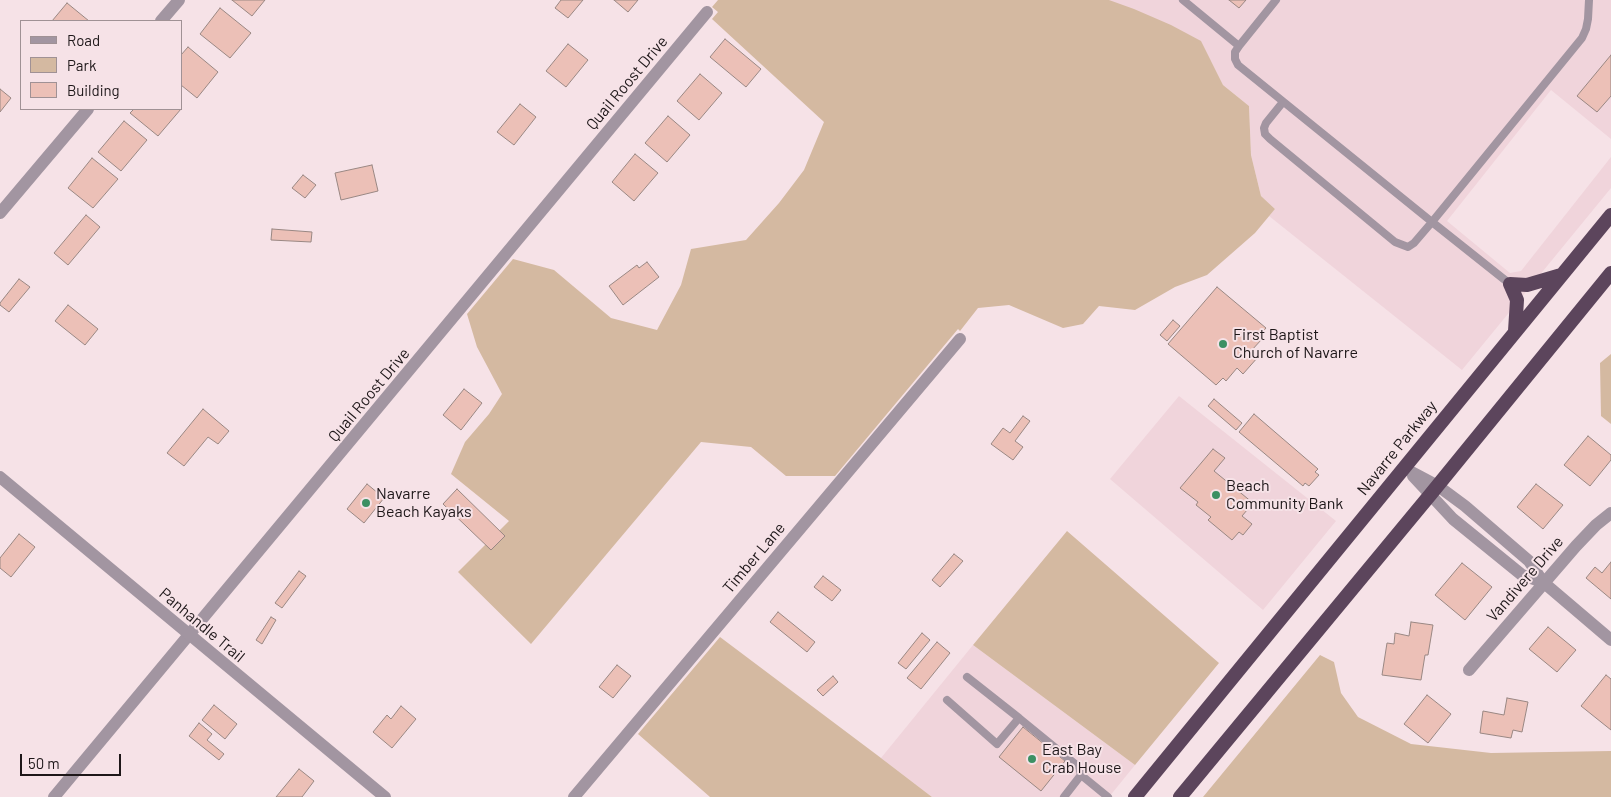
<!DOCTYPE html>
<style>
body{margin:0}
#map{position:relative;width:1611px;height:797px;overflow:hidden;background:#f6e2e7;font-family:Barlow,sans-serif}
canvas{display:block}
.legend{position:absolute;left:20px;top:20px;width:162px;height:90px;box-sizing:border-box;background:#f6e2e7;border:1px solid #a09195;margin:0;padding:6px 9px;list-style:none;font-size:15px;color:#1e1719}
.legend li{display:flex;align-items:center;gap:10px;height:25px}
.legend b{width:25px;border:1px solid #a09195}
.scale{position:absolute;left:20px;top:754px;width:101px;height:22px;box-sizing:border-box;border:2px solid #1e1719;border-top:0;padding-left:6px;font-size:15px;line-height:18px;white-space:nowrap;color:#1e1719;-webkit-text-stroke:4px #f6e2e7;paint-order:stroke}
</style>
<div id="map">
<canvas width="1611" height="797"></canvas>
<ul class="legend">
<li><b style="height:6px;background:#a295a1"></b>Road</li>
<li><b style="height:14px;background:#d4b9a1"></b>Park</li>
<li><b style="height:14px;background:#ecc0b7"></b>Building</li>
</ul>
<div class="scale">50 m</div>
</div>
<script>
const c = document.querySelector('canvas').getContext('2d');
c.lineJoin = 'round';
function fillPath(path, color) {
  c.fillStyle = color;
  c.fill(path, 'evenodd');
}
function toPath(rows) {
  const path = new Path2D();
  for (const r of rows) {
    path.moveTo(r[0], r[1]);
    for (let i = 2; i < r.length; i += 2) path.lineTo(r[i], r[i + 1]);
  }
  return path;
}
function strokePath(path, color, width, dash) {
  c.strokeStyle = color;
  c.lineWidth = width;
  c.lineCap = dash ? 'butt' : 'round';
  c.setLineDash(dash || []);
  c.stroke(path);
}
function write(font, color, halo, rows, align = 'center') {
  c.font = font + ' Barlow,sans-serif';
  c.lineWidth = 4;
  c.setLineDash([]);
  c.textBaseline = 'middle';
  c.strokeStyle = halo;
  c.fillStyle = color;
  for (const [text, x, y, turn = 0] of rows) {
    c.save();
    c.translate(x, y);
    c.rotate((+turn || 0) * Math.PI / 180);
    c.textAlign = isNaN(turn) ? turn : align;
    if (halo) c.strokeText(text, 0, 0);
    c.fillText(text, 0, 0);
    c.restore();
  }
}
fillPath(toPath([
 [1109,0,1611,0,1611,139,1551,90,1447,221,1510,273,1521,271,1611,157,1611,188,1462,370,1269,216,1275,209,1261,196,1251,155,1249,106,1223,85,1211,61],
 [1179,396,1336,521,1263,610,1110,479],
 [973,645,1135,765,1109,797,932,797,881,758]
]), '#f0d4db');
fillPath(toPath([
 [718,0,1109,0,1134,9,1171,25,1201,41,1223,85,1249,106,1251,155,1261,196,1275,209,1255,233,1207,275,1175,287,1135,310,1099,306,1083,324,1063,328,1009,305,978,308,960,331,958,329,835,476,786,476,751,447,701,442,531,644,458,572,509,521,451,474,465,442,489,414,502,394,477,347,467,314,513,259,554,270,611,318,657,330,681,285,691,249,746,240,779,203,804,170,824,122,712,19,718,12,712,7],
 [1611,354,1611,424,1601,416,1600,363],
 [1067,531,1219,663,1135,765,973,645],
 [720,637,881,758,932,797,710,797,638,734],
 [1320,655,1334,662,1341,693,1358,717,1411,744,1491,753,1611,751,1611,797,1203,797]
]), '#d4b9a1');
const building = toPath([
 [232,0,265,0,252,16,232,0],
 [561,0,583,0,568,18,555,8,561,0],
 [614,0,638,0,628,12,614,0],
 [1229,0,1246,0,1239,8,1229,0],
 [67,3,89,21,52,21,67,3],
 [220,8,251,33,230,58,200,34,220,8],
 [725,39,761,69,746,87,710,57,725,39],
 [568,44,588,60,566,87,546,71,568,44],
 [188,47,218,72,197,98,181,85,181,55,188,47],
 [1611,55,1611,96,1597,112,1577,96,1611,55],
 [700,74,722,93,699,120,677,101,700,74],
 [0,89,11,98,0,112,0,89],
 [520,104,536,117,514,145,497,132,520,104],
 [134,109,181,109,158,136,130,113,134,109],
 [668,116,690,135,667,162,645,143,668,116],
 [124,121,147,140,121,171,98,152,124,121],
 [635,154,658,173,634,201,612,182,635,154],
 [92,158,118,179,93,208,68,188,92,158],
 [372,165,378,191,341,200,335,173,372,165],
 [303,175,316,185,305,198,292,188,303,175],
 [86,215,100,227,68,265,54,253,86,215],
 [272,229,312,232,311,242,271,240,272,229],
 [647,262,659,277,623,305,609,286,637,265,639,268,647,262],
 [19,279,30,287,9,312,0,305,0,303,19,279],
 [1217,287,1266,328,1259,336,1262,339,1251,351,1258,357,1243,374,1237,368,1226,381,1223,378,1216,385,1168,344,1217,287],
 [68,305,98,329,85,345,55,321,68,305],
 [1173,320,1180,326,1167,341,1160,335,1173,320],
 [464,389,482,403,461,430,443,415,464,389],
 [1214,399,1242,423,1236,430,1208,406,1214,399],
 [203,409,229,431,218,444,208,437,184,466,167,453,203,409],
 [1254,414,1318,469,1315,472,1319,475,1309,486,1305,483,1303,486,1239,432,1254,414],
 [1023,416,1030,421,1015,441,1023,447,1013,460,991,444,1003,428,1010,433,1023,416],
 [1588,436,1611,455,1611,460,1590,486,1564,465,1588,436],
 [1213,449,1225,458,1214,471,1253,503,1242,516,1252,524,1243,535,1239,532,1232,540,1208,520,1211,517,1196,505,1198,502,1180,488,1213,449],
 [367,484,384,498,364,523,347,509,367,484],
 [1536,484,1563,505,1543,529,1517,507,1536,484],
 [457,489,505,536,491,550,443,504,457,489],
 [19,534,35,547,11,577,0,568,0,558,19,534],
 [954,554,963,561,940,587,932,580,954,554],
 [1611,562,1611,599,1586,578,1595,567,1602,573,1611,562],
 [1462,563,1492,587,1465,620,1435,595,1462,563],
 [299,571,306,576,282,608,275,603,299,571],
 [823,576,841,590,832,601,814,587,823,576],
 [778,612,815,642,807,652,770,622,778,612],
 [271,617,276,620,262,644,256,640,271,617],
 [1411,622,1433,625,1428,655,1425,655,1421,680,1382,675,1387,643,1394,644,1395,633,1409,636,1411,622],
 [1548,627,1576,650,1557,672,1529,649,1548,627],
 [922,633,930,640,906,669,898,663,922,633],
 [937,642,950,653,921,689,907,678,937,642],
 [617,665,631,676,613,698,599,687,617,665],
 [1606,675,1611,679,1611,730,1581,706,1606,675],
 [833,676,838,682,823,696,817,690,833,676],
 [1427,695,1451,714,1428,743,1404,724,1427,695],
 [1507,698,1528,702,1522,732,1513,730,1511,738,1480,733,1483,711,1504,715,1507,698],
 [214,705,237,724,225,739,202,720,214,705],
 [401,706,416,719,392,748,373,732,387,715,391,719,401,706],
 [199,723,212,734,207,740,224,754,219,760,189,736,199,723],
 [1023,727,1065,761,1041,791,999,757,1023,727],
 [299,769,314,781,302,797,276,797,299,769]
]);
fillPath(building, '#ecc0b7');
strokePath(building, '#998783', 1);
strokePath(toPath([
 [1183,0,1239,46,1235,52,1235,59,1238,65,1432,222,1582,38,1586,29,1588,19,1589,0],
 [1239,46,1276,0],
 [1283,102,1266,123,1264,128,1265,134,1270,139,1395,242,1408,247,1414,243,1432,222,1510,284],
 [967,677,1019,718],
 [947,700,997,744,1019,718,1079,767,1081,775],
 [1064,797,1081,775,1108,797]
]), '#a295a1', 8);
strokePath(toPath([
 [161,21,179,0],
 [0,213,88,109],
 [1404,468,1438,486,1465,506,1529,561,1543,582,1611,640],
 [1413,476,1453,519,1522,575,1543,582],
 [1469,670,1576,546,1596,525,1611,513],
 [54,797,707,12],
 [574,797,960,339]
]), '#a295a1', 12);
strokePath(toPath([
 [0,477,385,797]
]), '#a295a1', 12);
strokePath(toPath([
 [1510,284,1527,285,1561,275],
 [1510,284,1517,300,1515,331],
 [1135,797,1611,215],
 [1180,797,1430,495,1611,273]
]), '#5c455c', 14);
for (const [x, y, r, color] of [
 [1223,344,5,"#3c9063"],
 [1216,495,5,"#3c9063"],
 [366,503,5,"#3c9063"],
 [1032,759,5,"#3c9063"]
]) {
  const dot = new Path2D();
  dot.arc(x, y, r, 0, 2 * Math.PI);
  c.fillStyle = color;
  c.fill(dot);
  strokePath(dot, '#f6e2e7', 2);
}
write('16px', '#1e1719', '#f6e2e7', [
 ["Quail Roost Drive",627,83,-50],
 ["Quail Roost Drive",369,395,-50],
 ["Navarre Parkway",1397,448,-51],
 ["Timber Lane",754,558,-50],
 ["Vandivere Drive",1525,579,-49],
 ["Panhandle Trail",202,625,40]
]);
write('16px', '#1e1719', '#f6e2e7', [
 ["First Baptist",1233,335],
 ["Church of Navarre",1233,353],
 ["Beach",1226,486],
 ["Community Bank",1226,504],
 ["Navarre",376,494],
 ["Beach Kayaks",376,512],
 ["East Bay",1042,750],
 ["Crab House",1042,768]
], 'left');
</script>
